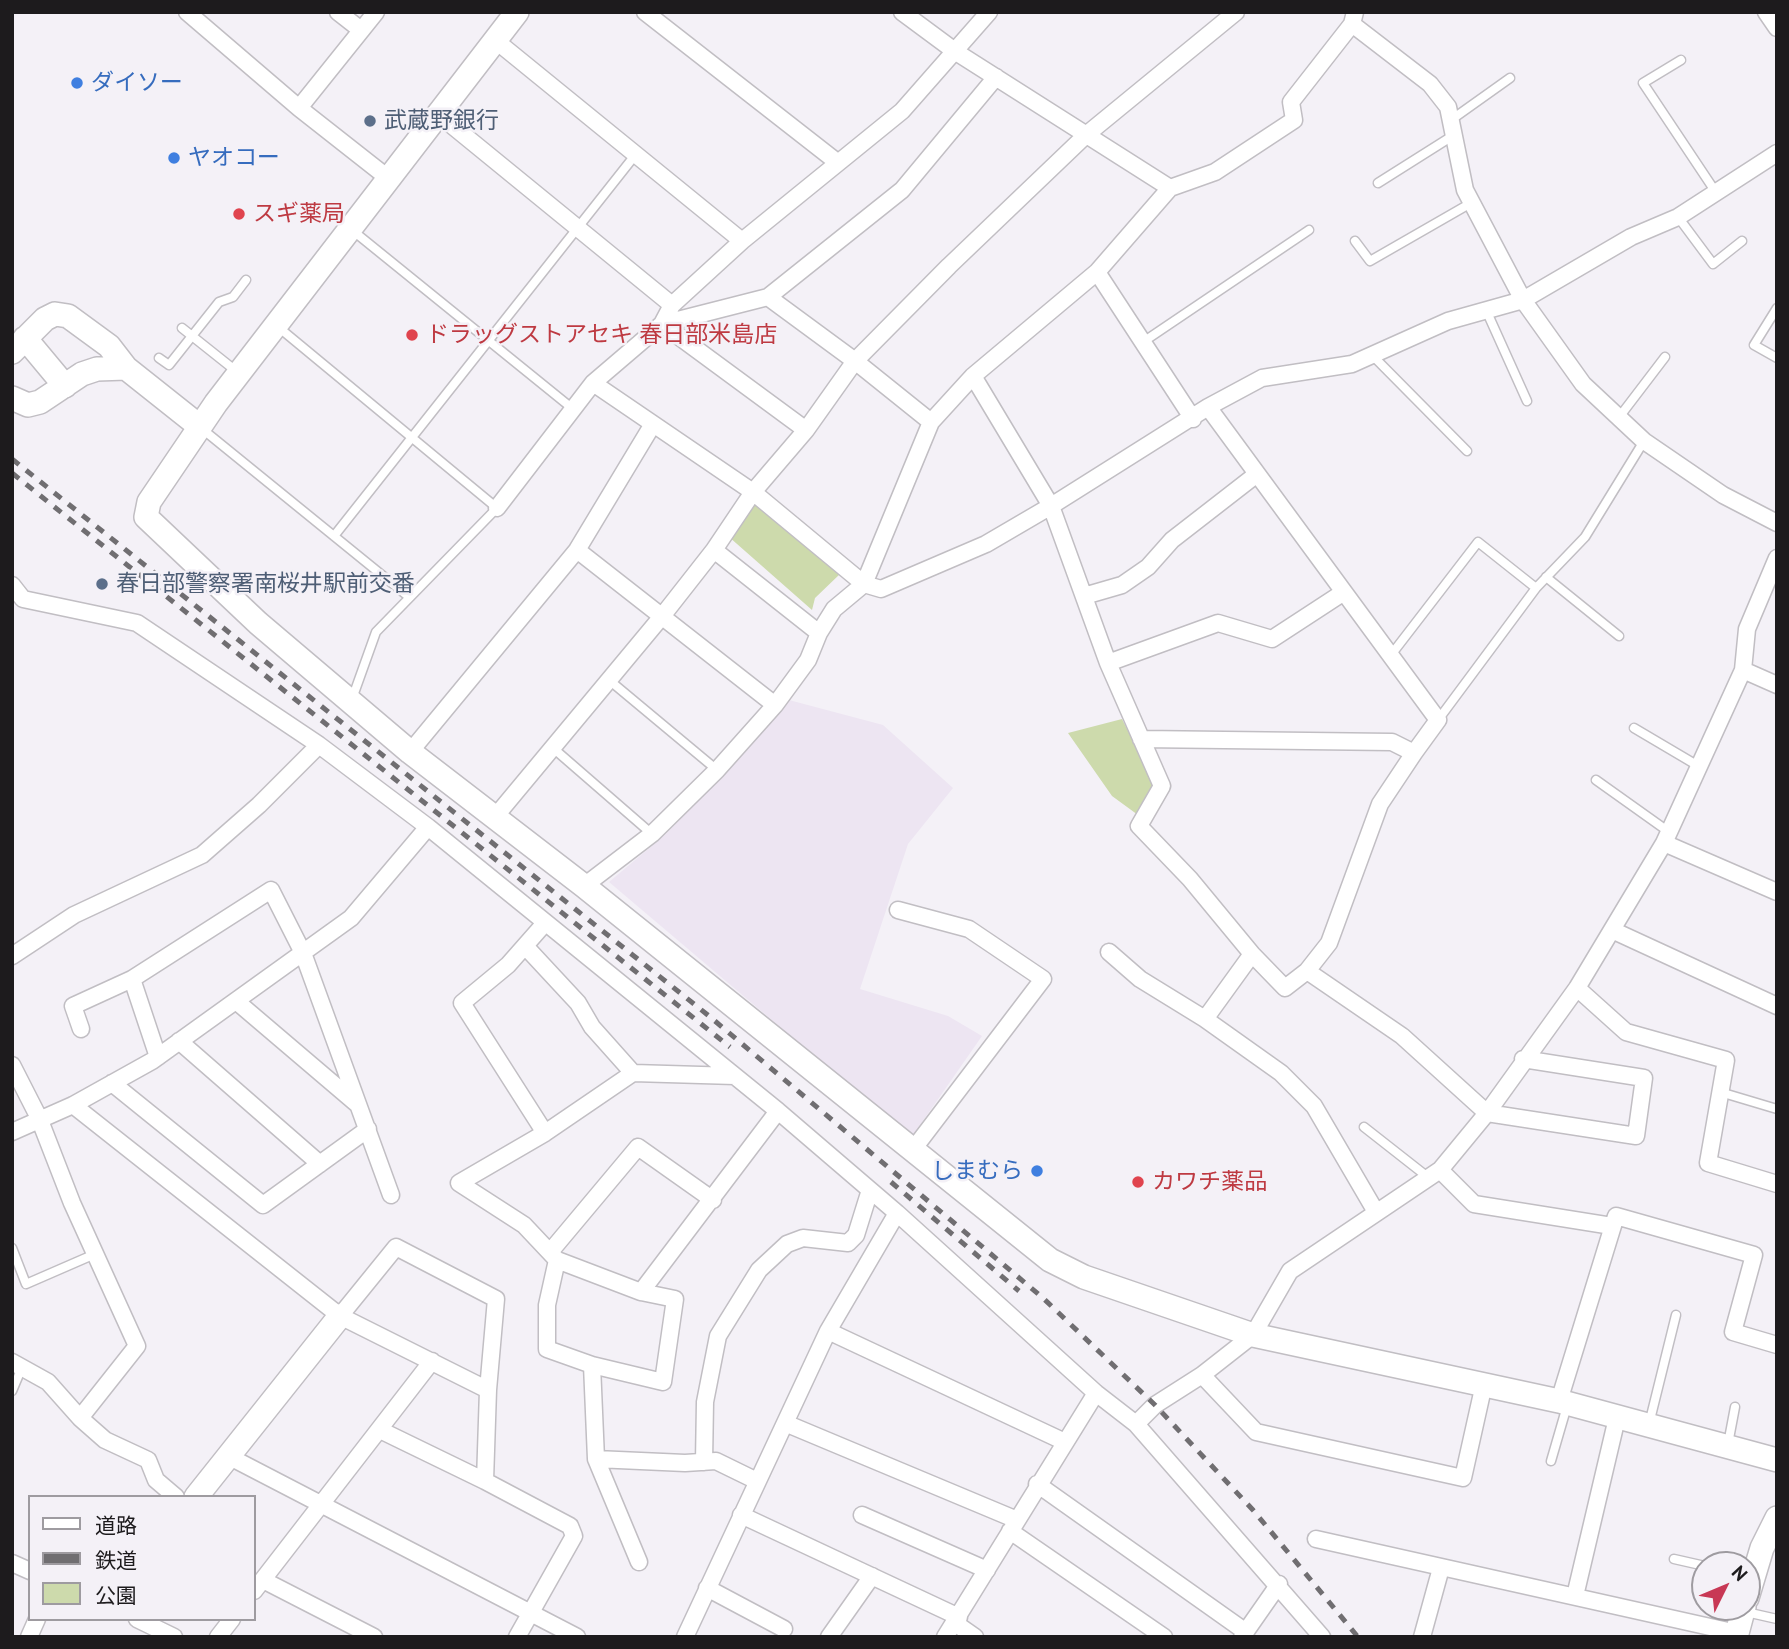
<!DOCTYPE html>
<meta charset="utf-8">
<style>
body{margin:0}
#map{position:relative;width:1789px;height:1649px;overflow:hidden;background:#f4f1f7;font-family:"PT Sans","Noto Sans JP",sans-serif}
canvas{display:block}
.frame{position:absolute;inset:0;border:14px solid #1d1b1d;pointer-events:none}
.legend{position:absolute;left:28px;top:1495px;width:228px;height:126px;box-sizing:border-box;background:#f4f1f7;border:2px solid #9e9ba0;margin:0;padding:9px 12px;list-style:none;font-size:21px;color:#1d1b1d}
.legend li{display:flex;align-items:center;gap:14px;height:35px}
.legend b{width:35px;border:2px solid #9e9ba0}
.north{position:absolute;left:1691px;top:1551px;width:70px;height:70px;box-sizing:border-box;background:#f4f1f7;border:2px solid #9e9ba0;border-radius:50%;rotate:47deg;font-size:19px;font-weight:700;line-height:28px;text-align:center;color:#1d1b1d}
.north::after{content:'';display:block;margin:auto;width:24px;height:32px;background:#c83855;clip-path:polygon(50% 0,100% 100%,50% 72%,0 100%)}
</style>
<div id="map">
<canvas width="1789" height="1649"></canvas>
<div class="frame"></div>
<ul class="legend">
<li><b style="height:9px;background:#fff"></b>道路</li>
<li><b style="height:9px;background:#706e71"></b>鉄道</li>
<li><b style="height:19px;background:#cddaac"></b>公園</li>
</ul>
<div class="north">N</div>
</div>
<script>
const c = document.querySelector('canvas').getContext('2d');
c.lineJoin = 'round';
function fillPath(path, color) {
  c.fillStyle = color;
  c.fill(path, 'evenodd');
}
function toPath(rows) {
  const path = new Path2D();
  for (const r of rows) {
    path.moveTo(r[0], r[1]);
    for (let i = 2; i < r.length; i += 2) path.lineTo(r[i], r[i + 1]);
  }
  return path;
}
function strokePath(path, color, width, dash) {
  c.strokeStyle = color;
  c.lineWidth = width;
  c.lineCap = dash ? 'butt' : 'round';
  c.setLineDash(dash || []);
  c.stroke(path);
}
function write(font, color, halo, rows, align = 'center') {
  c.font = font + ' "PT Sans","Noto Sans JP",sans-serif';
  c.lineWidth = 5;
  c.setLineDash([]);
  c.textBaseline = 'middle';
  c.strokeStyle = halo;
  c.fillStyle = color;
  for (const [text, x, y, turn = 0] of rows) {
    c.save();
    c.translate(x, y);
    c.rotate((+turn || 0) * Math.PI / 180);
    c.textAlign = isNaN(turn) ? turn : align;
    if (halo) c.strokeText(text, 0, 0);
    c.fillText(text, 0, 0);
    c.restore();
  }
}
fillPath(toPath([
 [789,700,883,725,953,788,908,844,860,989,948,1016,982,1036,911,1138,609,882,666,834,737,760]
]), '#ede5f2');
fillPath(toPath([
 [747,496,840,574,815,598,812,610,720,529],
 [1122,719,1156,786,1138,815,1112,796,1068,733]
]), '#cddaac');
const lane = toPath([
 [1681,60,1643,83,1715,191],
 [1451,120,1510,78],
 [1378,183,1454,135],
 [1678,217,1713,264,1742,241],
 [352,230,573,409],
 [1355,241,1370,261,1471,203],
 [1777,308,1754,345,1777,358],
 [1486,310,1527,401],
 [277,326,497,508,376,632,352,699],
 [182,328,236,371],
 [1143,342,1309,230],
 [1372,355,1467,451],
 [159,358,169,365,219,302,233,297,246,280],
 [1620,416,1665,357],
 [201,428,409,597],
 [334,536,636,154],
 [1546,577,1619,636],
 [1536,588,1585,537,1644,441],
 [1391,655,1478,542,1536,588,1438,720],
 [609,680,717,770],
 [1634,728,1700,767],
 [553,748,652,834],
 [1596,780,1669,832],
 [1720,1092,1777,1109],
 [1364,1127,1429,1178],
 [12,1248,26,1284,95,1254],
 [12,1391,23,1365],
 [1649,1424,1676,1315],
 [1728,1444,1735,1407],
 [1551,1461,1567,1406],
 [1674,1559,1705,1566],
 [1746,1612,1777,1619]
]);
const street = toPath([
 [187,12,299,108,388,178],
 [338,12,361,30],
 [645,12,837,162],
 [902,12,956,52,1170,188],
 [1766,12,1777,28],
 [1352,24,1430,84,1448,107,1465,190,1523,300,1583,384,1644,441,1723,495,1777,523],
 [495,40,742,241],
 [299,108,376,12],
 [438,114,672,305],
 [1097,272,1193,419],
 [768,297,855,361,931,422],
 [662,324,768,297,902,190,996,77],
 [662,324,806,430],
 [593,383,753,492,864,584,881,589,986,544,1051,506,973,376],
 [497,508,593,383,662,324,672,305,742,241,902,111,989,12],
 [577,550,775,705],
 [714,550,819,633],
 [12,585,23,599,137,623,319,745,428,827,778,1111,897,1213,1096,1393,1136,1424,1322,1637],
 [1084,596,1122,585,1148,567,1172,540,1257,474],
 [1108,663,1218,623,1272,639,1344,592],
 [1743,670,1777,685],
 [1141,739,1392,742,1414,753,1438,720,1208,407],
 [410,752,577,550,653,424],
 [495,817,663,615,714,550,753,492,806,430,855,361,949,266,1086,135,1236,12],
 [1664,843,1777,892],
 [584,886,652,834,717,770,775,705,808,660,819,633,834,609,864,584,931,422,973,376,1097,272,1170,188,1215,172,1294,120,1291,102,1352,24,1355,12],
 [898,910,969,929,1043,979,912,1151],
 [545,923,508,965,462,1003,545,1133,459,1183,524,1225,557,1260,641,1292,778,1111],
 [1612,930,1777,1006],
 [525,946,578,1003,592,1027,633,1073],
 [1109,952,1140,979,1205,1019,1281,1073,1314,1106,1376,1212],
 [12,956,74,915,202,855,259,805,319,745],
 [1307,971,1329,943,1380,804,1414,753],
 [132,979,158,1057],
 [1577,988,1626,1032,1726,1060,1708,1163,1777,1184],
 [236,1001,357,1104],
 [1205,1019,1252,954],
 [81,1029,73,1006,132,979,271,890,303,953,391,1195],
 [179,1041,320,1164],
 [1523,1059,1644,1078,1636,1136,1487,1113,1402,1036,1307,971,1285,988,1252,954,1190,879,1139,826,1162,786,1108,663,1051,506,1208,407,1262,378,1352,364,1448,321,1523,300,1631,237,1678,217,1777,153],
 [12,1065,39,1118,72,1203,137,1346,80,1418],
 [112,1083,263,1205,368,1129],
 [73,1105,340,1316,488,1390],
 [12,1132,73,1105,152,1061,351,918,428,827],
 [545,1133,633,1073,735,1076],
 [1440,1170,1474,1204,1612,1226],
 [550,1252,638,1147,713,1200],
 [557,1260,547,1305,547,1349,592,1365,596,1459,639,1562],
 [340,1316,396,1247,496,1299,488,1390,485,1481,570,1526,574,1536,517,1637],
 [828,1331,1065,1442],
 [12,1362,48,1382,80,1418,105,1440,148,1460,156,1480,176,1497],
 [592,1365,663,1382,675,1299,641,1292],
 [1202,1375,1256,1432,1463,1478,1484,1384],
 [1559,1401,1616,1216,1754,1255,1733,1332,1777,1345],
 [785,1423,1017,1520],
 [1136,1424,1155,1405,1202,1375,1253,1335,1290,1271,1440,1170,1487,1113,1577,988,1664,843,1743,670,1747,629,1777,558],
 [380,1430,485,1481],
 [228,1456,577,1637],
 [596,1459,685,1463,716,1461,757,1481],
 [704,1462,705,1402,718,1336,759,1270,787,1244,803,1238,848,1243,856,1235,870,1190],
 [1037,1484,1246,1632],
 [741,1515,959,1617],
 [862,1515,987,1570],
 [1010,1531,1164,1637],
 [1316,1539,1737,1633],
 [12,1563,30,1571],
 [263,1580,374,1637],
 [707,1588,784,1629],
 [254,1591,432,1361],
 [1575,1596,1617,1418],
 [137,1619,174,1637],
 [955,1623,975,1637],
 [29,1637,37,1619],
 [218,1637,232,1619],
 [685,1637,828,1331,897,1213],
 [829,1637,872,1576],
 [945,1637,1096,1393],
 [1242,1637,1279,1584],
 [1422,1637,1441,1568]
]);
const secondary = toPath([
 [517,12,216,403,149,502,146,517,258,623,410,752,584,886,1050,1260,1084,1277,1253,1335,1559,1401,1777,1460],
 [25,338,65,386],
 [12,352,45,319,55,314,68,316,109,346,126,368,199,426],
 [12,398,28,405,40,402,82,374,97,369,126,368],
 [196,1497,340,1316],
 [1747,1598,1762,1548,1777,1518],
 [1736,1637,1744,1607]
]);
strokePath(lane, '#c1bec3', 11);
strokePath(street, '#c1bec3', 19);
strokePath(secondary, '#c1bec3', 26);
strokePath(lane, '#fff', 8);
strokePath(street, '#fff', 16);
strokePath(secondary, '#fff', 23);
strokePath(toPath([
 [12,459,709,1016,1043,1298,1155,1405,1253,1510,1358,1637],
 [12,473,730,1047],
 [891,1182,1019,1291]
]), '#706e71', 5, [9, 9]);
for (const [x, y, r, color] of [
 [77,83,7,"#3f7fe0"],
 [370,121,7,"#5c6f8a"],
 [174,158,7,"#3f7fe0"],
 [239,214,7,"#e0444e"],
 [412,335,7,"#e0444e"],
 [102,584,7,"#5c6f8a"],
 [1037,1171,7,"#3f7fe0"],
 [1138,1182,7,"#e0444e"]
]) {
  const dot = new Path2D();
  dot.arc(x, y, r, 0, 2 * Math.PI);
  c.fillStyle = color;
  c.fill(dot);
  strokePath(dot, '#f4f1f7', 2.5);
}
write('23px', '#366cbe', '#f4f1f7', [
 ["ダイソー",91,83],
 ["ヤオコー",188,158],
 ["しまむら",1023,1171,"right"]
], 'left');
write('23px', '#4e5e75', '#f4f1f7', [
 ["武蔵野銀行",384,121],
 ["春日部警察署南桜井駅前交番",116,584]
], 'left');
write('23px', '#be3a42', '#f4f1f7', [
 ["スギ薬局",253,214],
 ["ドラッグストアセキ 春日部米島店",426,335],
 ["カワチ薬品",1152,1182]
], 'left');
</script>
